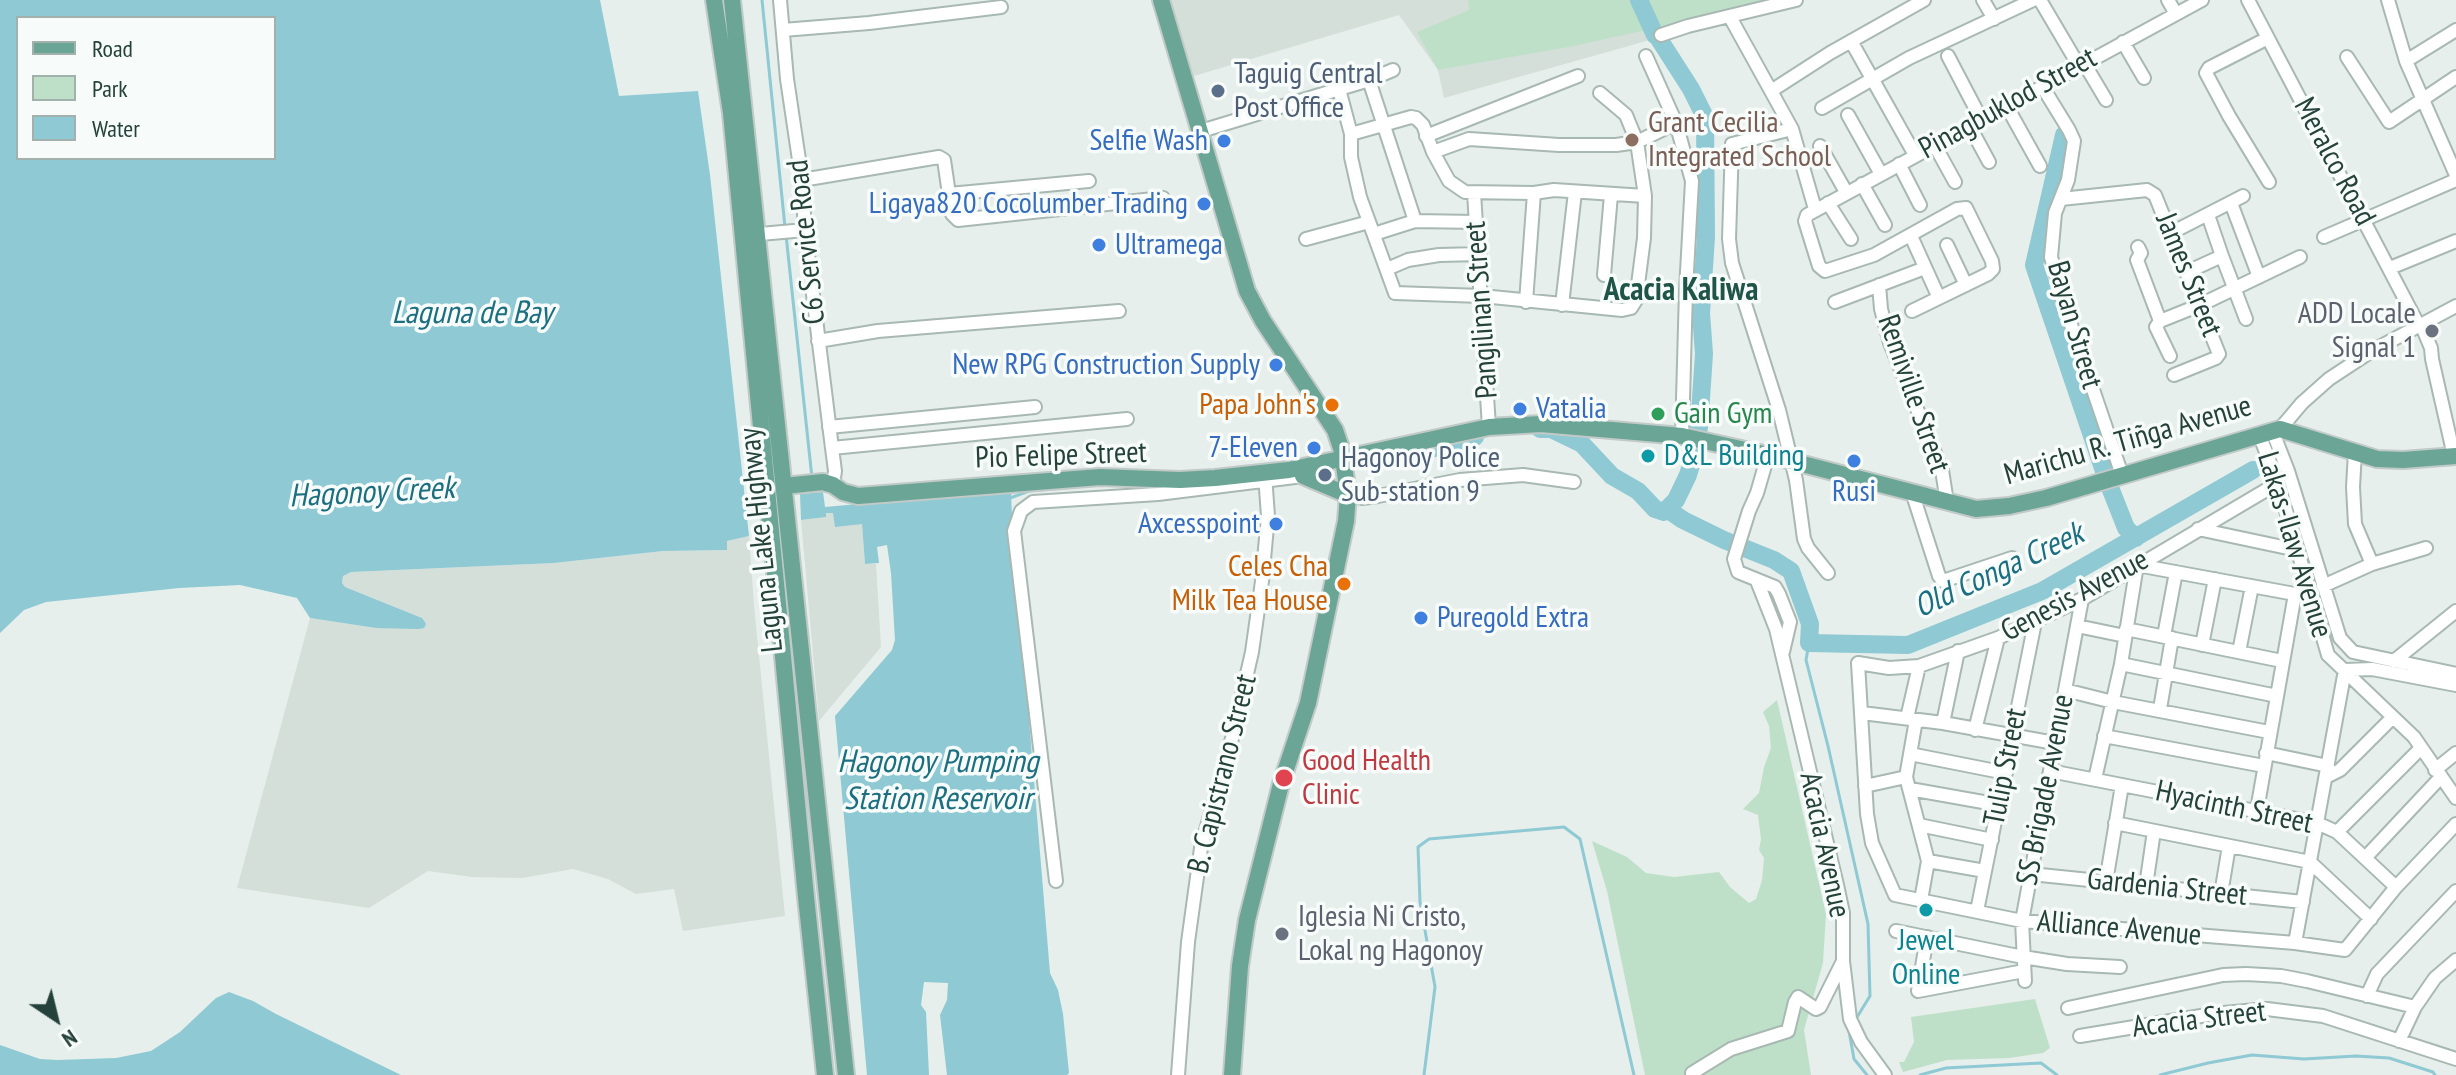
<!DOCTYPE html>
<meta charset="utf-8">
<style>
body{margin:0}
#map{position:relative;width:2456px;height:1075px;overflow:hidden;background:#e6efeb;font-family:"PT Sans Narrow",sans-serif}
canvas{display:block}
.legend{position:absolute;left:16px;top:16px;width:260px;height:144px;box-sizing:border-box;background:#f7fbf9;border:2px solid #a3b1ad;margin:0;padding:10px 14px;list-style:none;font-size:24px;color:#24423a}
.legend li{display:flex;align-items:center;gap:16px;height:40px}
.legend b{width:40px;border:2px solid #a3b1ad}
.north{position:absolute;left:16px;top:979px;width:80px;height:80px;-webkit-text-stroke:6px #f7fbf9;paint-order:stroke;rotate:145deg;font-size:22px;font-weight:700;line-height:32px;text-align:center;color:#24423a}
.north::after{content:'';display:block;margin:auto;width:28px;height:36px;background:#24423a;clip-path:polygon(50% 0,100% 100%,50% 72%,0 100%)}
</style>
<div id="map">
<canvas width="2456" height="1075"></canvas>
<ul class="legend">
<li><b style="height:10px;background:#6aa596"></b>Road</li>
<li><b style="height:22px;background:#bfe0c8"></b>Park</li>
<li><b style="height:22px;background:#8ec9d4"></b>Water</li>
</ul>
<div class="north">N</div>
</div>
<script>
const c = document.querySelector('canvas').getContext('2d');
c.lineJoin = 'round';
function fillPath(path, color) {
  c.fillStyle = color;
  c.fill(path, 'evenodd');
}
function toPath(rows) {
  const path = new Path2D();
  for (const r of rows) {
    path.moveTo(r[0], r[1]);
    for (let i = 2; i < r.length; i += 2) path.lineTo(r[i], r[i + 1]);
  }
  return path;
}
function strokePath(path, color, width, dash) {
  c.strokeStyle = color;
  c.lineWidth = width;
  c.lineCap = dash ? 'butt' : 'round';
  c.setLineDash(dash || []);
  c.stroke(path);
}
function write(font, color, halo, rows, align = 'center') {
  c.font = font + ' "PT Sans Narrow",sans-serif';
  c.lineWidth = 7;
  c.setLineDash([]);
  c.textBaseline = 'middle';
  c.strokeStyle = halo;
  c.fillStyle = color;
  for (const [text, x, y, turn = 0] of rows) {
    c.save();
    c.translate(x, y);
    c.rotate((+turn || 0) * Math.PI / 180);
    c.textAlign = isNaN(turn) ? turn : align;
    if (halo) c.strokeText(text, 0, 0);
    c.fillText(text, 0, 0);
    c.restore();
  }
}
fillPath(toPath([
 [1169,0,1792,0,1444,98,1438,70,1399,15,1194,76],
 [825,513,834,513,862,524,865,564,876,564,881,647,819,721,801,520,825,517],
 [749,536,754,605,785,916,683,931,674,889,636,894,608,879,573,869,522,878,472,877,428,871,369,908,237,888,310,618,376,628,422,618,345,587,342,584,343,576,351,572,554,563,663,551,726,550,727,541]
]), '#d4dfda');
fillPath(toPath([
 [1468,0,1629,0,1646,30,1574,46,1438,70,1417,32,1469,10],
 [1642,0,1774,0,1657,31],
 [1777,700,1826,914,1823,963,1804,1030,1811,1075,1645,1075,1607,891,1592,841,1627,857,1646,873,1674,877,1719,872,1730,887,1749,903,1756,899,1762,880,1764,858,1759,850,1761,839,1758,815,1743,809,1759,793,1764,767,1771,748,1769,726,1763,712],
 [2035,999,2050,1048,2043,1053,2009,1058,1947,1060,1903,1072,1899,1062,1904,1062,1914,1042,1911,1017]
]), '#bfe0c8');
fillPath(toPath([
 [0,0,600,0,619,96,698,91,710,175,749,536,727,541,727,550,663,551,554,563,351,572,343,576,342,583,345,587,422,618,426,624,424,628,418,629,376,628,310,618,297,598,240,585,179,588,46,602,24,610,0,633],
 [274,18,274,158,18,158,18,18],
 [1013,490,1011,496,1012,515,1050,973,1058,990,1063,1014,1069,1073,1067,1075,947,1075,940,1015,947,1000,948,983,924,982,921,1005,926,1012,929,1075,867,1075,835,716,892,650,895,640,891,573,887,545,877,547,879,563,865,564,862,524,835,527,833,513,826,513,826,517,801,520,800,494,823,492,825,507],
 [229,992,253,1001,276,1014,401,1075,0,1075,0,1045,40,1059,58,1060,116,1058,151,1051,180,1032,216,998]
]), '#8ec9d4');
strokePath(toPath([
 [762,0,785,227],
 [786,235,812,478],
 [1010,498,1029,491,1072,487],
 [1809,643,1806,660,1828,746,1868,924,1870,996,1854,1022],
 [1850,1028,1849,1031,1854,1059,1867,1075],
 [1424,1075,1435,987,1420,902,1418,847,1429,839,1564,827,1580,839,1634,1075],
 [1920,1075,1946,1068,2041,1063,2057,1075],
 [2160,1075,2208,1063,2252,1055,2304,1059,2356,1056,2389,1058,2433,1072,2435,1075]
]), '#8ec9d4', 3);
strokePath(toPath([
 [1639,0,1655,35],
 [1659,39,1691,89,1705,117,1706,237,1701,313,1704,354,1699,428],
 [2064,135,2034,265,2105,474],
 [1540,429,1551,429,1582,444,1612,476,1638,491,1655,509,1664,512,1667,509],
 [1390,455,1440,447,1475,437],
 [2109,485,2126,528,2136,538],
 [1667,509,1683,520,1724,540,1774,560,1791,571,1810,624,1809,643,1908,645,2042,591,2253,470],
 [1667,509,1676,500,1688,475,1696,448]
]), '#8ec9d4', 18);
const minor = toPath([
 [780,0,787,79,802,180,805,230,832,448,835,471,833,485],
 [1983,0,1994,19],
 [2040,0,2079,66],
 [2168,0,2176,14],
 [2248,0,2419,326],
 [2388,0,2406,61,2456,175],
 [1730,17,1792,129,1815,209],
 [783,30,869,23,1001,7],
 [1661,35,1688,26,1796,0],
 [2268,38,2209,68,2206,73,2229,116,2269,182],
 [1851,41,1915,155],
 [2123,42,2144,78],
 [1646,56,1676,123,1692,181,1686,290,1682,436],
 [1948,56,1981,119],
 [2347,57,2389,122,2456,77],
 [2406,61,2456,30],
 [2084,63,2106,100],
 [1369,80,1415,221],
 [2042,86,2069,130,2074,141,2068,180,2055,213,2051,257,2066,310,2122,475],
 [1339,89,1351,134,1351,157,1360,197,1395,293,1482,296,1622,310,1631,308,1636,300,1644,238,1645,196,1637,142,1626,115,1600,93],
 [1771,91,1830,53,1924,0],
 [2006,105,2040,166],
 [1822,108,1909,58,2033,0],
 [1848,115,1881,174],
 [1969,125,1989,162],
 [1792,129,1732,144,1729,239,1732,263,1779,410,1796,480,1804,539,1808,548,1828,573],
 [1201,131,1369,80,1393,70],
 [1351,134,1411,117,1416,118,1423,125,1433,152,1449,181,1465,192,1534,193,1554,190,1645,196],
 [1426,136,1578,76],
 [1934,144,1955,182],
 [1820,146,1846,192],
 [1433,152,1469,139,1559,145,1616,145,1637,142,1676,123],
 [1899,164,1920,205],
 [802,180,939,157,944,160,949,194,1089,181],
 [1862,184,1885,225],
 [1474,193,1489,427],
 [949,194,952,214,958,220,1163,198],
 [2061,199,2147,190,2155,195,2219,354,2216,358,2174,375],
 [1828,203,1851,239],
 [2231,203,2259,277],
 [2208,215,2222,256],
 [2171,233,2243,196],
 [1374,234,1415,221,1476,222],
 [749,235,805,230],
 [1911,236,1939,298],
 [2324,237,2456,180],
 [1306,239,1369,222],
 [1947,245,1966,285],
 [2138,247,2141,253,2137,260,2160,321],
 [2390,268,2456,241],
 [1387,269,1408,260,1439,255,1480,254],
 [2187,272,2222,256,2246,319],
 [1604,275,1611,195],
 [1879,285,1881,309,1890,343,1942,470,1947,502],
 [1526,302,1534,193],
 [1835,302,1925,268],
 [1562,305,1575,192],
 [1912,311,1988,274,1993,269,1992,261,1966,208,1957,209,1874,255,1825,271,1819,266,1805,221,1807,215,2202,0],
 [2421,324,2431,348,2432,359,2454,456],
 [818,341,878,331,1119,311],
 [2170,356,2156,327,2160,321,2200,305,2300,257],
 [829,427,1035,407],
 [2280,429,2302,403,2329,379,2370,352,2456,306],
 [2272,430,2288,471,2340,638,2353,652,2456,674],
 [2259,434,2278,483,2328,655,2414,737,2456,798],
 [832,448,1127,419],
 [2355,452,2353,487,2355,524,2372,564],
 [1768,455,1757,493,1749,511,1734,559,1738,572,1775,587,1779,594,1790,622,1783,652],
 [2278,483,2082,599,1998,638,1919,666,1889,668,1858,663,1867,814,1872,843,1895,895,2022,921,2295,943,2345,950,2396,887,2456,824],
 [1912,492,1939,576,1943,581,2012,558],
 [1348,495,1362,498,1378,496,1460,480,1523,475,1574,482],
 [2198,529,2297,550],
 [1757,581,1776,629,1837,885,1843,913,1843,961,1850,1019,1861,1042,1885,1075],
 [2323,586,2372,564,2426,548],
 [2077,626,2125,636],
 [2126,629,2282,661],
 [2164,636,2176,572],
 [2202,645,2215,579],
 [2239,652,2252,586],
 [2394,661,2456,611],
 [2121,664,2277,696],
 [2345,670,2372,669,2456,685],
 [2065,690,2113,702,2269,732],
 [2160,709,2172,638],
 [1862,713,1943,723,2055,743],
 [1907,718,1919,666],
 [1916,720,1906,777,1928,861,1921,900],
 [1943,723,1958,651],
 [1975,730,1998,638],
 [2104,736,2264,766],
 [2266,753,2328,766],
 [1910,754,2006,773],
 [2435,770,2456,753],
 [2050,771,2317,823,2337,832,2396,887],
 [2326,777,2340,770,2393,717],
 [2095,779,2121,664,2137,565,2311,597],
 [1865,786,1906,777],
 [1910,789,2000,805],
 [2257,810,2295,594],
 [2115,823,2310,862,2371,919],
 [1919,825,1992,840],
 [2337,832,2421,748],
 [2365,858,2440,778],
 [1928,861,1985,871],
 [2031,874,2303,902],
 [1056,881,1014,531,1021,511,1033,502,1158,494,1303,476],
 [2106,882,2122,785],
 [2146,886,2154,831],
 [2221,894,2229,846],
 [1977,911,2035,622],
 [1896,931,2023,957,2067,964,2120,967],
 [1927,937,1918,991,2024,971],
 [2295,943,2345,670],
 [2025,981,2022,921,2082,599],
 [2367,996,2377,974,2456,891],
 [2068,1008,2223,975,2246,974,2281,976,2307,981,2415,1007],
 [2080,1036,2213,1014,2267,1009,2323,1016,2456,1059],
 [2399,1041,2415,1007,2435,978,2456,960],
 [1692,1073,1731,1049,1788,1031,1795,1002,1798,997,1816,1009,1820,1007,1843,961],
 [1178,1075,1188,942,1201,848,1233,735,1252,652,1262,581,1268,516,1265,475]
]);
const major = toPath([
 [714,0,731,113,806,897,825,1075],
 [732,0,846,1075],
 [1161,0,1247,291,1263,321,1335,430,1342,451,1348,495,1346,521,1308,703,1281,784,1247,920,1240,966,1232,1075],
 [1303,476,1348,495],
 [784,486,823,482,833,485,843,492,858,496,1100,477,1180,480,1215,478,1289,470,1489,427,1541,424,1682,436,1768,455,1976,509,2009,506,2046,498,2280,429,2377,459,2403,460,2456,456]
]);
strokePath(minor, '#a8b8b2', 16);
strokePath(major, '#c2cac8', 20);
strokePath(minor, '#fff', 12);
strokePath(major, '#6aa596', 16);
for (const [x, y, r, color] of [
 [1218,91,8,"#5c6f8a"],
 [1632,140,8,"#8d6e63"],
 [1224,141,8,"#3f7fe0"],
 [1204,204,8,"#3f7fe0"],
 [1099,245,8,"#3f7fe0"],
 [2432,331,8,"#6b7280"],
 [1276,365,8,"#3f7fe0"],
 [1332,405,8,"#e8710a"],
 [1520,409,8,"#3f7fe0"],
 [1658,414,8,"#2e9e5b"],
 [1314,448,8,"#3f7fe0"],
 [1648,456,8,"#0f9aa8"],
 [1854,461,8,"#3f7fe0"],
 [1325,475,8,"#5c6f8a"],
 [1276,524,8,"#3f7fe0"],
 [1344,584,8,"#e8710a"],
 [1421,618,8,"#3f7fe0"],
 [1284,778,10,"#e0444e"],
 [1926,910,8,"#0f9aa8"],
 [1282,934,8,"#6b7280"]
]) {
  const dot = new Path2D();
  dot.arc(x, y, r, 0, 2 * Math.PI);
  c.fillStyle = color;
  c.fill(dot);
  strokePath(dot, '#f7fbf9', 3);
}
write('30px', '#4e5e75', '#f7fbf9', [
 ["Taguig Central",1234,74],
 ["Post Office",1234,108],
 ["Hagonoy Police",1341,458],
 ["Sub-station 9",1341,492]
], 'left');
write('30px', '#24423a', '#f7fbf9', [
 ["Pinagbuklod Street",2008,104,-29],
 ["Meralco Road",2334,162,62],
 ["C6 Service Road",807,242,-96],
 ["James Street",2188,275,68],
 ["Pangilinan Street",1482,310,-94],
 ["Bayan Street",2074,325,74],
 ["Remiville Street",1913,394,71],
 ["Marichu R. Tiñga Avenue",2128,441,-16],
 ["Pio Felipe Street",1061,456,-2],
 ["Laguna Lake Highway",762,540,-96],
 ["Lakas-Ilaw Avenue",2294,545,73],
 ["Genesis Avenue",2075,596,-28],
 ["Tulip Street",2006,767,-79],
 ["B. Capistrano Street",1223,774,-76],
 ["SS Brigade Avenue",2046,790,-79],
 ["Hyacinth Street",2234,808,12],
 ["Acacia Avenue",1824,845,78],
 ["Gardenia Street",2167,888,6],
 ["Alliance Avenue",2119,929,5],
 ["Acacia Street",2199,1020,-7]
]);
write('30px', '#785e54', '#f7fbf9', [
 ["Grant Cecilia",1648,123],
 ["Integrated School",1648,157]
], 'left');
write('30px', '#366cbe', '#f7fbf9', [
 ["Selfie Wash",1208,141],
 ["Ligaya820 Cocolumber Trading",1188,204],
 ["Ultramega",1115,245,"left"],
 ["New RPG Construction Supply",1260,365],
 ["Vatalia",1536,409,"left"],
 ["7-Eleven",1298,448],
 ["Rusi",1854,492,"center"],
 ["Axcesspoint",1260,524],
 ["Puregold Extra",1437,618,"left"]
], 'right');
write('30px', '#5b616d', '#f7fbf9', [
 ["ADD Locale",2416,314],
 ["Signal 1",2416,348],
 ["Iglesia Ni Cristo,",1298,917,"left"],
 ["Lokal ng Hagonoy",1298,951,"left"]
], 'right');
write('30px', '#c56008', '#f7fbf9', [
 ["Papa John's",1316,405],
 ["Celes Cha",1328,567],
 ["Milk Tea House",1328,601]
], 'right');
write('30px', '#27864d', '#f7fbf9', [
 ["Gain Gym",1674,414]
], 'left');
write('30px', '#0d838f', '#f7fbf9', [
 ["D&L Building",1664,456],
 ["Jewel",1926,941,"center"],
 ["Online",1926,975,"center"]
], 'left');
write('30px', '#be3a42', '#f7fbf9', [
 ["Good Health",1302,761],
 ["Clinic",1302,795]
], 'left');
write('bold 32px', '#1f5548', '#f7fbf9', [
 ["Acacia Kaliwa",1681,291]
]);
write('italic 32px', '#1c6f80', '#f7fbf9', [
 ["Laguna de Bay",472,314],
 ["Hagonoy Creek",372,493,-3],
 ["Old Conga Creek",1999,571,-25],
 ["Hagonoy Pumping",938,763],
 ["Station Reservoir",938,800]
]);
</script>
